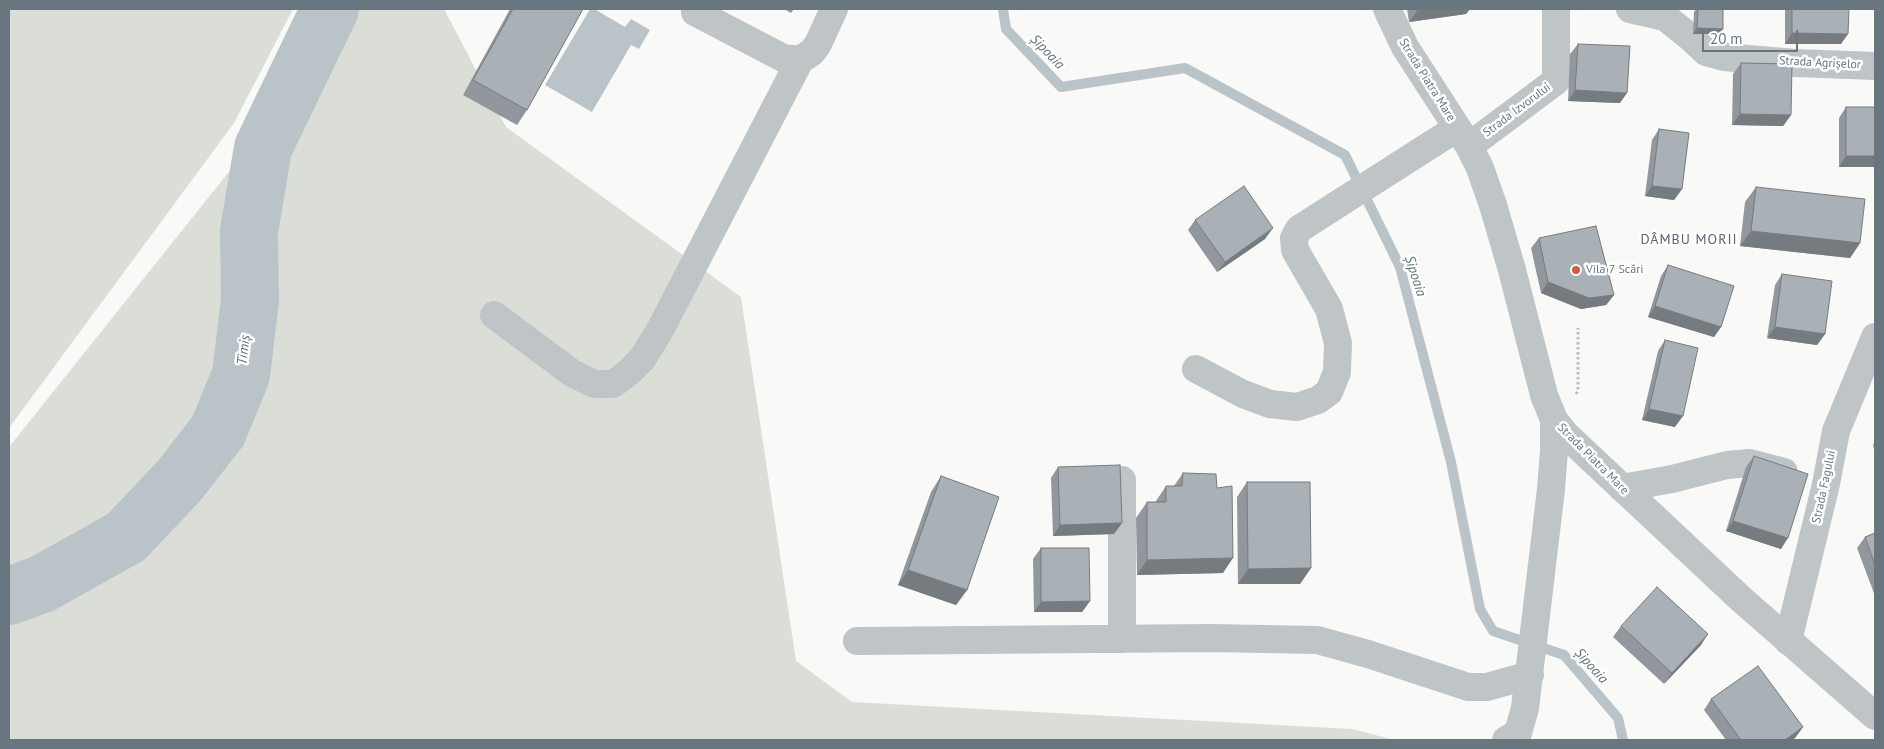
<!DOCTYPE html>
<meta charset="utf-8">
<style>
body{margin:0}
#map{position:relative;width:1884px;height:749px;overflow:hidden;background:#f9f9f8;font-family:"PT Sans",sans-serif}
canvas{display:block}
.frame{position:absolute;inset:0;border:10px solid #67767f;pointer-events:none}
.scale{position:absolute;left:1702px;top:30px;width:96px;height:22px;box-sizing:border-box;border:2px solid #67767f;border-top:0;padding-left:6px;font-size:15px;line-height:18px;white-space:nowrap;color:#67767f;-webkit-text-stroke:4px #fff;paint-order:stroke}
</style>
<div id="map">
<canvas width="1884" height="749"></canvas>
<div class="frame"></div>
<div class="scale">20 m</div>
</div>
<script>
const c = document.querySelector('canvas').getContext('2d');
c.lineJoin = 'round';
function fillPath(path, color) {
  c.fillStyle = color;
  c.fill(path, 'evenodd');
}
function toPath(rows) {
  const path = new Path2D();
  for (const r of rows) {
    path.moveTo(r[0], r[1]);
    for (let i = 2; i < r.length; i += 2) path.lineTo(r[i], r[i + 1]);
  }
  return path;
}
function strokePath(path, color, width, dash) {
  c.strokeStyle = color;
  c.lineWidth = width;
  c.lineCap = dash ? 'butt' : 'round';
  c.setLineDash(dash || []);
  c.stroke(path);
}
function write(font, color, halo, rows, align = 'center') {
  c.font = font + ' "PT Sans",sans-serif';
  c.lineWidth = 5;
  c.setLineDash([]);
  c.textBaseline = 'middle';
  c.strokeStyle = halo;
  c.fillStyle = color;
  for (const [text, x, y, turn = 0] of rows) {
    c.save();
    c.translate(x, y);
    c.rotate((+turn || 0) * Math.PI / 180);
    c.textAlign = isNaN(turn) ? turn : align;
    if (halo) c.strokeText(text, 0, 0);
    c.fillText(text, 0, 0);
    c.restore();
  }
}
fillPath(toPath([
 [9,9,293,9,234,123,9,428],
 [359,9,444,9,506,127,741,297,796,661,852,702,1352,729,1395,740,9,740,9,447]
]), '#daded7');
fillPath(toPath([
 [590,9,596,9,596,10,625,27,631,19,650,30,639,49,631,45,592,112,545,85]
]), '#bac4c8');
strokePath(toPath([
 [1003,9,1006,29,1061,87,1185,68,1345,155,1400,267,1451,462,1480,609,1493,631,1564,655,1618,718,1623,740]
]), '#bac4c8', 10);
strokePath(toPath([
 [9,596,42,584,126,537,179,481,218,431,241,375,250,300,249,231,263,148,330,9]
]), '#bac4c8', 58);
strokePath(toPath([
 [1576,394,1578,391,1578,328]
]), '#babdc0', 3, [2.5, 2.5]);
strokePath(toPath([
 [1387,9,1405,47,1469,146,1480,168,1493,205,1512,270,1544,395,1554,420,1565,434,1741,599,1875,716],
 [1630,9,1665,17,1690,37,1706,52,1724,57,1796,63,1875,66],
 [695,12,783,58,800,60,812,52,818,44,834,9],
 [1469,146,1556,81,1556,9],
 [494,315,572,373,594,384,613,384,628,373,642,359,660,330,800,60],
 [1196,369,1243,394,1270,404,1297,407,1318,400,1329,392,1337,372,1338,343,1329,309,1295,250,1294,238,1299,229,1457,128],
 [1622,488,1672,479,1727,465,1750,463,1784,472],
 [1122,639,1122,480],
 [857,641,1211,638,1317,640,1368,654,1468,687,1487,687,1530,675],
 [1788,641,1826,484,1836,431,1875,337],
 [1506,740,1518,733,1525,708,1551,489,1554,451,1554,420]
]), '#bfc4c7', 28);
fillPath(toPath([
 [510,9,583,9,527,110,517,125,463,95],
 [784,9,794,9,791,13],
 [1407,9,1470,9,1466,14,1409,22],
 [1696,9,1723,9,1719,34,1693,34,1694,12],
 [1785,9,1849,9,1841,44,1785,44],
 [1578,44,1620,103,1568,101,1570,54],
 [1741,63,1791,115,1783,126,1732,125,1733,74],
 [1846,107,1875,167,1839,167,1839,118],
 [1659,129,1682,189,1674,200,1645,196,1652,140],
 [1756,187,1860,243,1850,258,1740,246,1745,202],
 [1195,220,1265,239,1217,272,1188,230],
 [1539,238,1614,295,1606,305,1581,309,1541,293,1531,248],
 [1668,265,1721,327,1714,337,1648,317,1661,276],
 [1782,274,1825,334,1817,345,1767,338,1775,285],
 [1665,340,1675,427,1642,420,1658,351],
 [1875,442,1875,452,1873,445],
 [1754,456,1781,549,1726,531,1746,467],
 [1058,467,1122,523,1114,534,1053,536,1051,478],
 [1183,473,1223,573,1137,575,1136,518,1147,502,1156,502,1156,501,1166,486,1174,486],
 [941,476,967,590,956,605,898,585,931,492],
 [1247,482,1311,568,1300,584,1238,584,1237,497],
 [1875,533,1875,596,1857,548,1865,537],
 [1041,548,1090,601,1082,612,1034,612,1033,559],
 [1621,626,1701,645,1664,684,1613,637],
 [1711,699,1803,727,1795,738,1792,740,1726,740,1704,710]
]), '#91979d');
fillPath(toPath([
 [1434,9,1470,9,1466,14,1409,22,1417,11],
 [1697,28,1723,29,1719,34,1693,34],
 [1792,33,1848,34,1841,44,1785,44],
 [1575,90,1627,93,1620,103,1568,101],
 [1740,114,1791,115,1783,126,1732,125],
 [1846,156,1875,156,1875,167,1839,167],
 [1652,186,1682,189,1674,200,1645,196],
 [1273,228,1265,239,1217,272,1225,262],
 [1751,231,1860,243,1850,258,1740,246],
 [1548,282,1614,295,1606,305,1581,309,1541,293],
 [1655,306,1721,327,1714,337,1648,317],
 [1775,327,1825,334,1817,345,1767,338],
 [1649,409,1683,416,1675,427,1642,420],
 [1733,521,1788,538,1781,549,1726,531],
 [1122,523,1114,534,1053,536,1060,525],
 [1233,558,1223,573,1137,575,1147,560],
 [1311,568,1300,584,1238,584,1248,569],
 [908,570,967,590,956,605,898,585],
 [1090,601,1082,612,1034,612,1041,602],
 [1708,634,1701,645,1664,684,1672,673],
 [1803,727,1795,738,1792,740,1785,740]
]), '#767b7f');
const building = toPath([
 [513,9,583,9,527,110,473,80,513,9],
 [1416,9,1434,9,1417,11,1416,9],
 [1698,9,1723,9,1723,29,1697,28,1698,9],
 [1792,9,1849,9,1848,34,1792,33,1792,9],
 [1578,44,1630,46,1627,93,1575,90,1578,44],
 [1741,63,1792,64,1791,115,1740,114,1741,63],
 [1846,107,1875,107,1875,156,1846,156,1846,107],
 [1659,129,1689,133,1682,189,1652,186,1659,129],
 [1244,186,1273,228,1225,262,1195,220,1244,186],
 [1756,187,1865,199,1860,243,1751,231,1756,187],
 [1596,226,1614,295,1589,298,1548,282,1539,238,1596,226],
 [1668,265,1734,286,1721,327,1655,306,1668,265],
 [1782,274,1832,281,1825,334,1775,327,1782,274],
 [1665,340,1698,348,1683,416,1649,409,1665,340],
 [1754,456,1808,474,1788,538,1733,521,1754,456],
 [1120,465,1122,523,1060,525,1058,467,1120,465],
 [1183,473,1216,474,1217,488,1232,486,1233,558,1147,560,1147,502,1166,502,1166,486,1182,486,1183,473],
 [941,476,999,497,967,590,908,570,941,476],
 [1247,482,1310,482,1311,568,1248,569,1247,482],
 [1875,533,1875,565,1865,537,1875,533],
 [1041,548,1089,548,1090,601,1041,602,1041,548],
 [1657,587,1708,634,1672,673,1621,626,1657,587],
 [1758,666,1803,727,1785,740,1741,740,1711,699,1758,666]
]);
fillPath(building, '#a9b0b6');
strokePath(building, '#767b7f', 1);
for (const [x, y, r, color] of [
 [1576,270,5,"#d05d41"]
]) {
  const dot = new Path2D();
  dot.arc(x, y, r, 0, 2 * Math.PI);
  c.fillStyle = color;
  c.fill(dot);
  strokePath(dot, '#fff', 2);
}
write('12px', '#67767f', '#fff', [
 ["Strada Agrișelor",1820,63,3],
 ["Strada Piatra Mare",1427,80,58],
 ["Strada Izvorului",1517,110,-37],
 ["Strada Piatra Mare",1593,459,45],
 ["Strada Fagului",1824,487,-78]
]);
write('12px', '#67767f', '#fff', [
 ["Vila 7 Scări",1586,270]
], 'left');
write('italic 14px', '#637378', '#fff', [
 ["Șipoaia",1047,52,46],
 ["Șipoaia",1415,276,72],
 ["Timiș",244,350,-83],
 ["Șipoaia",1591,666,48]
]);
c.letterSpacing = '1px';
write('14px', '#59646b', '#fff', [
 ["DÂMBU MORII",1689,240]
]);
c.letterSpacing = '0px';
</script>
